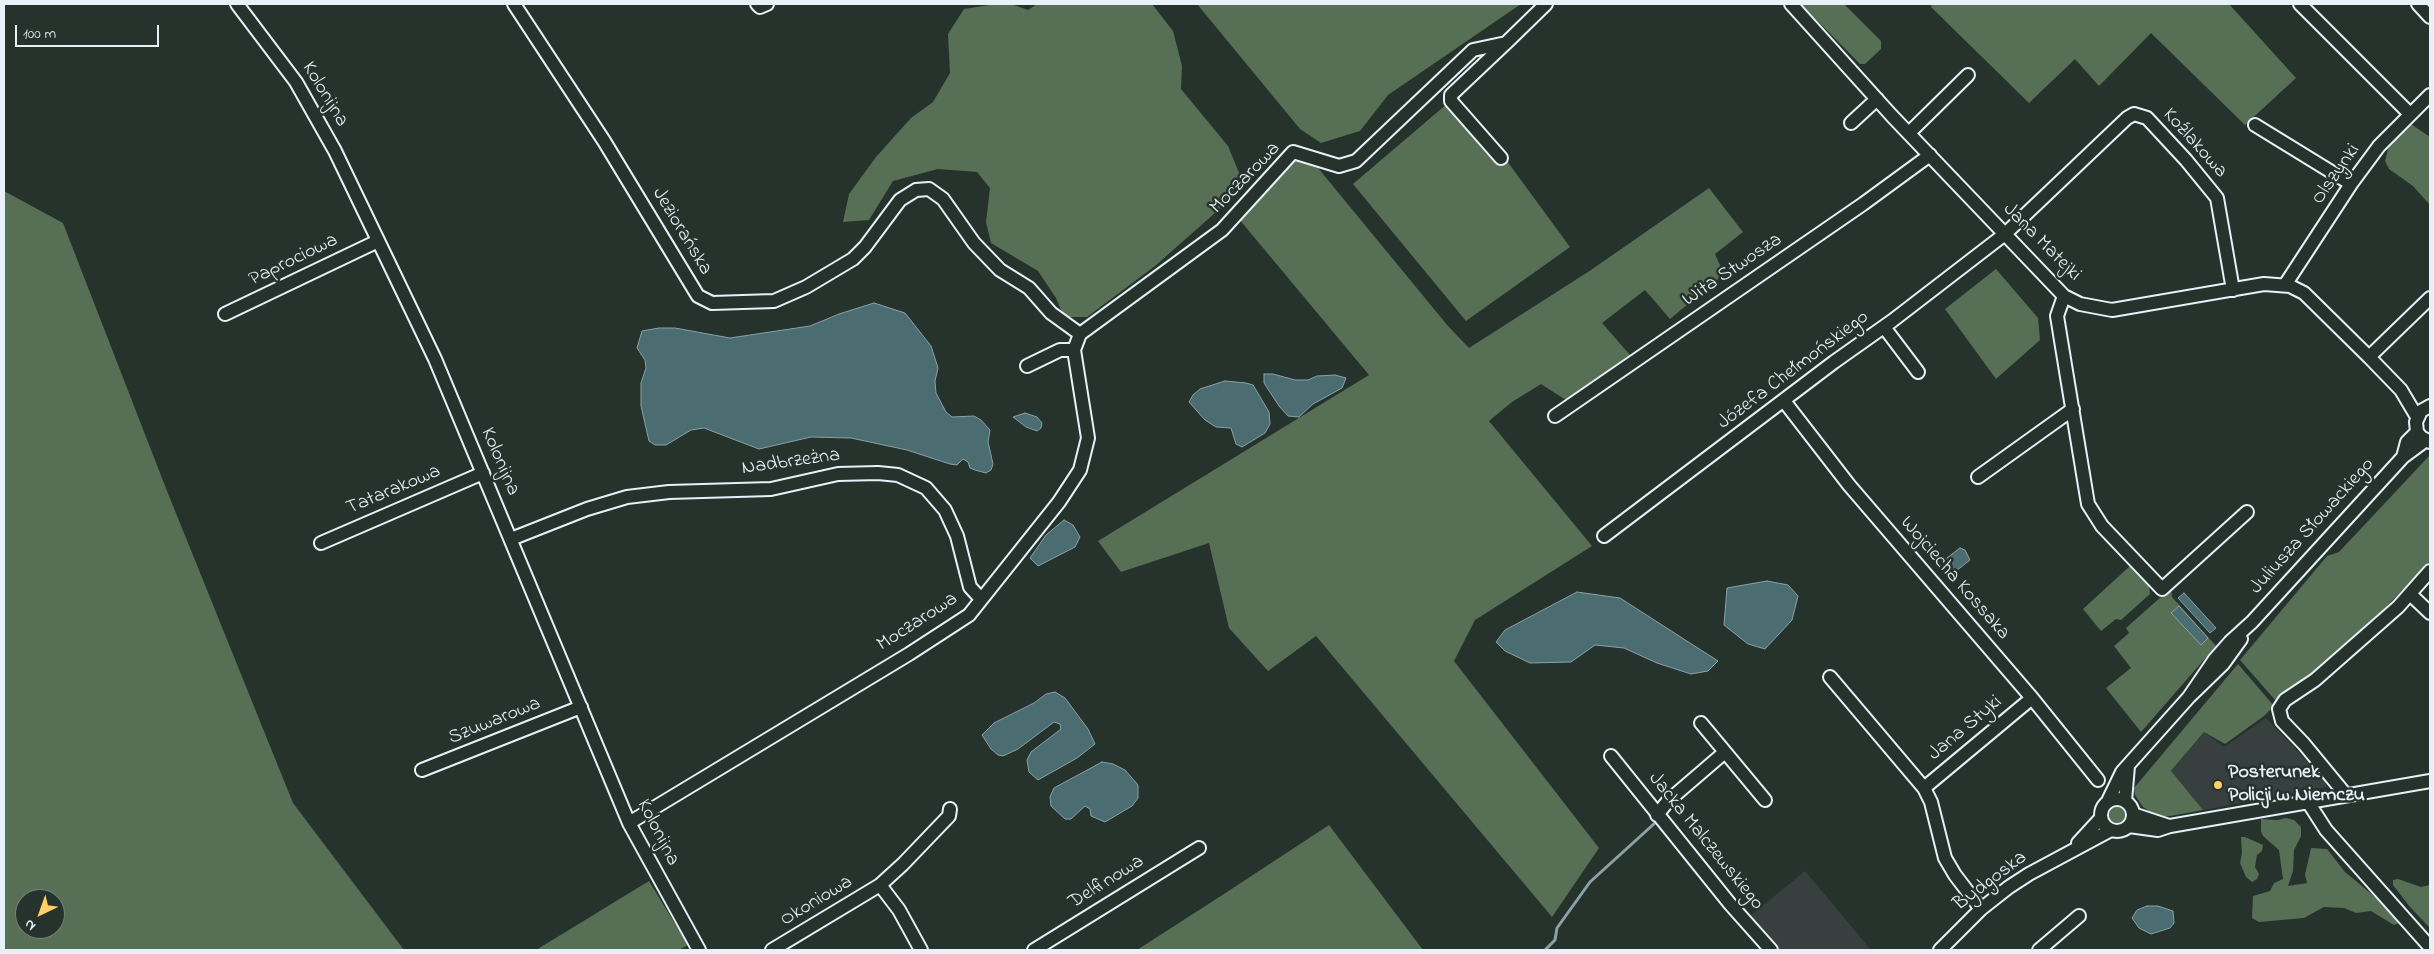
<!DOCTYPE html>
<meta charset="utf-8">
<style>
body{margin:0}
#map{position:relative;width:2434px;height:954px;overflow:hidden;background:#26332d;font-family:"Indie Flower",sans-serif}
canvas{display:block}
.frame{position:absolute;inset:0;border:5px solid #e8f1f8;pointer-events:none}
.north{position:absolute;left:15px;top:889px;width:50px;height:50px;box-sizing:border-box;background:#26332d;border:1px solid #747f7e;border-radius:50%;rotate:222deg;font-size:14px;font-weight:700;line-height:20px;text-align:center;color:#e8f1f8}
.north::after{content:'';display:block;margin:auto;width:18px;height:22px;background:#ffd166;clip-path:polygon(50% 0,100% 100%,50% 72%,0 100%)}
.scale{position:absolute;left:15px;top:25px;width:144px;height:22px;box-sizing:border-box;border:2px solid #e8f1f8;border-top:0;padding-left:6px;font-size:15px;line-height:18px;white-space:nowrap;color:#e8f1f8;-webkit-text-stroke:4px #26332d;paint-order:stroke}
</style>
<div id="map">
<canvas width="2434" height="954"></canvas>
<div class="frame"></div>
<div class="north">N</div>
<div class="scale">100 m</div>
</div>
<script>
const c = document.querySelector('canvas').getContext('2d');
c.lineJoin = 'round';
function fillPath(path, color) {
  c.fillStyle = color;
  c.fill(path, 'evenodd');
}
function toPath(rows) {
  const path = new Path2D();
  for (const r of rows) {
    if (r.length === 3) {
      path.moveTo(r[0] + r[2], r[1]);
      path.arc(r[0], r[1], r[2], 0, 2 * Math.PI);
      continue;
    }
    path.moveTo(r[0], r[1]);
    for (let i = 2; i < r.length; i += 2) path.lineTo(r[i], r[i + 1]);
  }
  return path;
}
function strokePath(path, color, width, dash) {
  c.strokeStyle = color;
  c.lineWidth = width;
  c.lineCap = dash ? 'butt' : 'round';
  c.setLineDash(dash || []);
  c.stroke(path);
}
function write(font, color, halo, rows, align = 'center') {
  c.font = font + ' "Indie Flower",sans-serif';
  c.lineWidth = 5;
  c.setLineDash([]);
  c.textBaseline = 'middle';
  c.strokeStyle = halo;
  c.fillStyle = color;
  for (const [text, x, y, turn = 0] of rows) {
    c.save();
    c.translate(x, y);
    c.rotate((+turn || 0) * Math.PI / 180);
    c.textAlign = isNaN(turn) ? turn : align;
    if (halo) c.strokeText(text, 0, 0);
    c.fillText(text, 0, 0);
    c.restore();
  }
}
fillPath(toPath([
 [2266,718,2325,780,2327,787,2203,810,2171,772,2204,732,2224,747],
 [1805,871,1871,950,1777,950,1749,917]
]), '#38403f');
fillPath(toPath([
 [996,4,1011,4,1028,10,1037,4,1152,4,1173,31,1182,66,1181,89,1228,146,1240,175,1232,198,1155,266,1087,317,1064,317,1056,298,1038,271,991,243,986,222,990,188,977,172,938,169,893,181,869,220,843,222,849,194,876,157,911,118,933,102,950,73,948,34,964,9],
 [1197,4,1521,4,1388,95,1360,131,1321,143,1300,129],
 [1801,4,1844,4,1881,41,1881,49,1865,64,1860,64],
 [1932,4,2229,4,2296,78,2245,125,2151,33,2099,86,2075,59,2029,103,1931,7],
 [1448,103,1504,157,1570,247,1466,321,1353,184],
 [2408,122,2430,137,2430,205,2413,186,2389,169,2385,161,2388,149],
 [1295,160,1318,168,1448,326,1469,348,1591,270,1709,188,1743,232,1715,254,1724,274,1670,319,1645,290,1602,323,1630,355,1569,402,1541,384,1512,402,1489,421,1592,546,1475,620,1454,661,1599,848,1552,917,1316,636,1268,671,1229,628,1209,543,1121,572,1098,541,1369,375,1239,219],
 [4,191,63,223,167,491,293,803,404,950,4,950],
 [25,899,55,899,55,929,25,929],
 [1996,269,2038,318,2040,340,1996,379,1945,309],
 [2430,455,2430,561,2362,632,2313,677,2276,701,2240,660,2327,556,2339,552],
 [2131,565,2149,586,2150,594,2121,620,2116,619,2101,631,2083,609],
 [2171,588,2172,597,2216,646,2141,732,2106,688,2131,668,2114,646,2129,633,2126,628],
 [2238,664,2274,706,2264,716,2225,744,2204,732,2171,771,2203,810,2159,818,2143,807,2135,795,2134,788],
 [2117,815,8],
 [2286,818,2294,820,2301,827,2301,836,2294,850,2293,871,2288,886,2307,883,2305,875,2311,848,2327,849,2345,872,2397,915,2399,923,2394,925,2371,911,2356,913,2344,908,2324,907,2304,918,2259,922,2252,918,2253,896,2270,891,2274,883,2283,879,2279,850,2263,836,2261,831,2261,819,2278,820],
 [1329,825,1423,950,1137,950,1227,892],
 [2241,837,2245,837,2263,845,2262,851,2257,855,2255,867,2259,874,2257,879,2252,882,2246,877,2240,863,2242,853],
 [2398,879,2421,887,2430,885,2430,928,2410,907,2393,885,2393,880],
 [649,881,688,945,679,950,536,950]
]), '#576f55');
const water = toPath([
 [874,303,905,313,931,346,938,368,935,381,936,393,946,412,952,417,974,416,981,420,990,430,988,442,993,464,991,470,986,473,975,470,970,468,968,462,963,459,957,465,950,464,907,450,851,438,811,437,759,449,704,428,691,430,666,445,655,445,649,441,641,406,641,383,646,368,645,360,637,348,642,331,659,328,675,328,730,338,810,326,839,314,874,303],
 [1264,374,1273,374,1295,380,1308,380,1317,376,1335,375,1346,378,1342,388,1313,404,1299,417,1288,416,1279,406,1264,383,1264,374],
 [1225,381,1246,383,1253,385,1269,412,1270,424,1265,433,1242,447,1236,444,1231,428,1216,427,1205,420,1189,402,1193,395,1200,389,1225,381],
 [1025,413,1037,417,1042,423,1041,428,1037,431,1026,427,1013,417,1025,413],
 [1064,520,1073,525,1080,537,1075,547,1038,566,1030,558,1046,535,1064,520],
 [1960,548,1965,550,1970,560,1951,575,1942,564,1943,561,1960,548],
 [1767,581,1788,585,1798,596,1792,620,1765,649,1748,644,1724,625,1727,588,1767,581],
 [1577,592,1620,598,1718,661,1708,671,1691,674,1657,663,1624,648,1595,645,1571,662,1530,663,1505,651,1496,642,1505,630,1577,592],
 [2184,593,2216,628,2210,633,2178,598,2184,593],
 [2179,606,2208,638,2201,645,2171,613,2179,606],
 [1055,692,1065,698,1088,729,1095,744,1077,758,1038,780,1029,772,1027,760,1031,752,1061,729,1060,724,1054,722,1018,749,1003,756,998,755,991,749,982,735,994,723,1034,703,1046,694,1055,692],
 [1102,762,1113,764,1125,770,1138,785,1138,798,1132,806,1105,822,1091,816,1090,809,1085,806,1071,819,1065,819,1051,806,1050,797,1054,788,1102,762],
 [2147,906,2158,906,2173,911,2174,923,2170,928,2151,934,2139,928,2132,918,2137,910,2147,906]
]);
fillPath(water, '#4b6d71');
strokePath(water, '#8aa2a7', 1);
strokePath(toPath([
 [1545,950,1555,940,1557,928,1590,882,1656,822]
]), '#8aa2a7', 3);
const minor = toPath([
 [237,4,296,82,335,151,435,359,629,823,699,950],
 [514,4,604,141,698,296,712,303,774,301,806,287,853,259,865,247,900,200,916,190,929,189,943,199,974,243,1000,270,1029,288,1051,313,1080,334],
 [757,4,760,7,767,4],
 [1791,4,1892,116,2064,296,2080,304,2112,310,2264,284,2290,286,2304,293,2369,357,2401,390,2417,417],
 [2300,4,2410,114],
 [2418,4,2430,17],
 [1851,123,1877,99],
 [2255,125,2351,184],
 [1909,133,1968,75],
 [1501,158,1451,101,1451,95,1506,43],
 [2285,285,2351,184,2379,146,2430,95],
 [2064,296,2057,316,2065,365,2088,504,2102,526,2162,589,2247,512],
 [225,314,378,241],
 [1884,327,1918,372],
 [2369,357,2430,298],
 [1027,366,1060,350,1074,350],
 [1784,401,1849,485,2032,698,2098,780],
 [2430,406,2421,411,2416,422,2417,432,2421,437,2430,442],
 [1555,416,1863,204,1930,155],
 [2403,457,2407,442,2417,432],
 [1978,477,2073,409],
 [1604,536,1834,362,1892,321,2005,234,2127,118,2134,114,2147,118,2186,160,2217,198,2233,290],
 [511,539,587,509,627,497,669,492,771,489,838,474,878,473,898,475,926,488,945,510,957,536,970,587,981,599],
 [321,543,483,473],
 [2410,594,2430,613],
 [1830,677,1924,788,1931,802,1945,858,1955,875,1981,909],
 [2189,697,2215,659,2230,642,2252,622,2403,457,2426,440],
 [1701,723,1765,800],
 [1611,756,1730,904,1771,950],
 [422,770,581,707],
 [1924,788,2032,698],
 [2346,795,2304,744,2282,721,2279,709,2285,700,2315,680,2398,607,2430,571],
 [2117,815,16],
 [2108,801,2122,772,2189,697,2223,664,2241,639],
 [2125,801,2128,766],
 [2308,802,2326,830,2430,947],
 [2133,814,2169,826],
 [1657,815,1668,801,1725,752],
 [629,823,909,654,969,615,1059,502,1080,470,1088,438,1074,350,1080,334,1222,230,1293,152,1339,166,1356,161,1473,50,1506,43,1546,4],
 [2129,826,2158,830,2170,826,2430,781],
 [2078,843,2101,818],
 [880,885,903,864,949,816,950,809],
 [772,950,880,885,899,910,921,950],
 [1034,950,1199,848],
 [1940,950,1981,909,2009,887,2029,874,2111,830],
 [2039,950,2079,916]
]);
strokePath(minor, '#e8f1f8', 16);
strokePath(minor, '#26332d', 12);
for (const [x, y, r, color] of [
 [2218,785,5,"#ffd166"]
]) {
  const dot = new Path2D();
  dot.arc(x, y, r, 0, 2 * Math.PI);
  c.fillStyle = color;
  c.fill(dot);
  strokePath(dot, '#26332d', 2);
}
write('20px', '#e8f1f8', '#26332d', [
 ["Kolonijna",324,95,59],
 ["Koźlakowa",2194,144,48],
 ["Olszynki",2337,175,-55],
 ["Moczarowa",1246,179,-46],
 ["Jeziorańska",681,232,59],
 ["Jana Matejki",2041,243,45],
 ["Paprociowa",294,261,-26],
 ["Wita Stwosza",1733,271,-34],
 ["Józefa Chełmońskiego",1794,371,-37],
 ["Kolonijna",499,462,67],
 ["Nadbrzeżna",791,463,-8],
 ["Tatarakowa",394,491,-23],
 ["Juliusza Słowackiego",2313,527,-48],
 ["Wojciecha Kossaka",1954,579,49],
 ["Moczarowa",918,623,-33],
 ["Szuwarowa",495,722,-22],
 ["Jana Styki",1966,729,-40],
 ["Kolonijna",657,833,63],
 ["Jacka Malczewskiego",1705,842,51],
 ["Bydgoska",1991,882,-37],
 ["Delfinowa",1107,883,-32],
 ["Okoniowa",817,902,-31]
]);
write('bold 20px', '#e8f1f8', '#26332d', [
 ["Posterunek",2228,774],
 ["Policji w Niemczu",2228,797]
], 'left');
</script>
